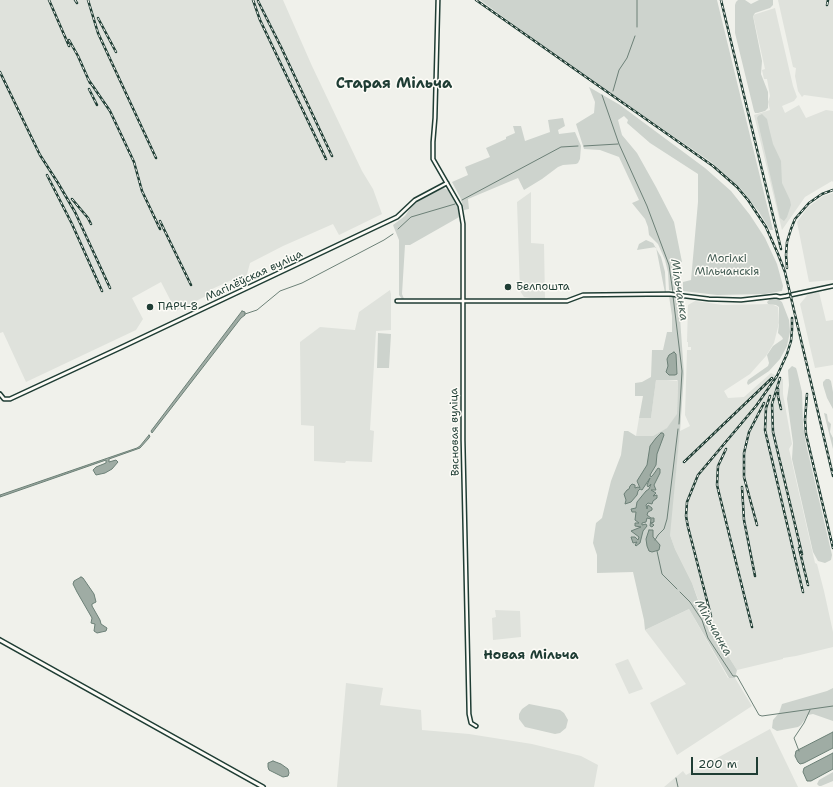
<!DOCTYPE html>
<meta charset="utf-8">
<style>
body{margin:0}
#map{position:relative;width:833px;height:787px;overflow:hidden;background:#f0f1eb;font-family:"Shantell Sans",sans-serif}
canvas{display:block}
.scale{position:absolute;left:691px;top:757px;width:67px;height:18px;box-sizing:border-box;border:2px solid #1f3d34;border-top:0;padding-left:5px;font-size:12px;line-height:14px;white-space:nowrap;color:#1f3d34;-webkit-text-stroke:3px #fdfcf7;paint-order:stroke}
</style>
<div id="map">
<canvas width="833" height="787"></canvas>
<div class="scale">200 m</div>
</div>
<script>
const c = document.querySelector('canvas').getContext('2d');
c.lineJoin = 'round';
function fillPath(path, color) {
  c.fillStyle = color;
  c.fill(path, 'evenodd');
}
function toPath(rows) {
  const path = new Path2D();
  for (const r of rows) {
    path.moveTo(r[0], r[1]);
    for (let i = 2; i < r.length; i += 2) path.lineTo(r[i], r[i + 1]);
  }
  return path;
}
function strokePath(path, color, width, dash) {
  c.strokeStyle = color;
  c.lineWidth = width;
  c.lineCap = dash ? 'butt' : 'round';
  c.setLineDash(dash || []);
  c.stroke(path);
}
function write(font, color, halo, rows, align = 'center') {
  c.font = font + ' "Shantell Sans",sans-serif';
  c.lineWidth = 3;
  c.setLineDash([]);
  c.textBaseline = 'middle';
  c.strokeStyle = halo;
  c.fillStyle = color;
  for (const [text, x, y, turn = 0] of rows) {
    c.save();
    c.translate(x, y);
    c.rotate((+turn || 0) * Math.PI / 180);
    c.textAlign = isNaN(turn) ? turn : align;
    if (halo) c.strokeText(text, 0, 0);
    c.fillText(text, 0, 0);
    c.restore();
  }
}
fillPath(toPath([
 [0,0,283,0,312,66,362,171,373,189,382,214,339,235,333,224,283,246,250,263,246,278,237,283,234,279,212,289,214,292,176,311,161,282,132,298,143,319,136,330,26,382,3,332,0,333],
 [778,0,833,0,833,99,804,95,802,97,798,91,795,76,796,68,793,67],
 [775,8,793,86,797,97,794,101,782,106,785,113,799,105,806,118,826,110,833,111,833,182,832,181,805,197,782,230,754,115,770,110,768,102,770,96,767,79,764,79,762,70,765,69,753,15],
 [531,192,531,243,544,244,545,300,524,297,520,291,517,202],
 [833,193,833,280,809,282,797,222,808,207,823,196],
 [390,290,391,294,391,330,376,331,370,430,374,431,372,462,346,461,345,463,314,461,314,426,301,425,300,342,320,327,355,330,359,312],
 [819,292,826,321,833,320,833,365,815,368,800,304,809,293],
 [695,301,723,305,771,304,778,307,779,323,774,343,766,356,750,374,724,391,728,398,744,397,771,373,783,379,783,394,792,444,789,449,815,563,817,564,824,591,833,632,833,647,796,656,783,658,783,659,737,670,718,640,710,631,692,583,675,549,670,535,670,525,680,431,690,426,685,415,687,350,691,350,691,347,688,347,688,342,687,342,688,305],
 [656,379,678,381,677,415,668,428,653,436,636,436,639,418,651,418],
 [689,609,728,678,735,678,752,706,677,755,650,703,686,684,645,630],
 [495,610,520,611,521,637,493,640,492,618,496,617],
 [628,659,643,689,629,694,615,664],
 [346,683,383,688,380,705,421,710,422,730,469,734,532,744,581,756,598,765,594,787,337,787],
 [770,729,798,787,664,787,683,771,686,775]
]), '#dfe2dc');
fillPath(toPath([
 [480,0,717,0,773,230,770,230,759,212,741,189,711,162,562,60],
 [738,0,745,0,751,4,759,0,773,0,773,5,770,8,755,13,753,16,762,61,761,74,768,92,768,108,765,111,758,113,755,113,754,111,735,33,735,5,736,2],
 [589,87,620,105,705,168,731,191,750,215,765,238,777,264,783,286,782,291,765,294,717,295,683,291,683,282,691,280,698,202,698,174,650,143,627,123,628,120,624,116,618,120,622,135,637,153,656,187,674,222,682,262,674,268,675,290,669,290,668,272,665,260,658,244,649,235,648,227,645,219,632,203,639,200,619,157,600,150,584,149,576,124,594,113,595,102],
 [762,114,767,119,769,128,773,144,781,161,782,183,790,200,791,205,787,217,784,221,780,218,757,118,758,116],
 [563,118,565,126,558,130,559,134,575,132,581,146,580,159,578,163,576,164,563,165,558,167,542,179,524,190,518,178,468,199,469,209,464,210,461,199,452,182,468,175,465,167,490,157,486,148,506,139,506,137,515,133,513,126,521,126,525,141,550,132,548,120],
 [443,188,448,190,458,208,461,216,410,245,405,245,402,294,404,299,402,299,399,295,399,240,393,225,405,216,411,207,418,201],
 [646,240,653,243,661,257,665,272,666,292,665,293,656,247,637,250,639,244],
 [669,296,678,296,680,298,681,301,680,318,684,374,680,431,670,535,675,549,692,583,709,631,718,640,737,670,735,678,729,678,689,609,645,630,644,620,633,572,597,573,597,555,593,543,596,523,602,518,611,481,621,455,624,431,628,431,636,436,653,436,667,428,677,414,678,381,677,380,656,380,651,418,639,418,643,396,635,396,635,383,642,382,651,377,652,350,663,350,667,332,672,332,672,316],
 [774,298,778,299,782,302,789,320,790,332,787,346,780,359,769,371,748,385,747,383,748,380,768,366,769,363,767,355,773,346,783,339,782,337,778,333,779,324,779,307,776,305,768,304,767,302,770,299],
 [378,333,391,334,389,368,377,368],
 [792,366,796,368,797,371,802,392,803,425,806,444,832,555,831,560,825,563,818,561,813,552,792,459,793,443,787,399,789,385,788,370],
 [826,379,829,379,831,381,833,392,833,409,827,398,823,385,823,382],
 [824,413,827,414,828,421,831,424,830,432,833,438,833,449],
 [833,688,833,721,813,714,808,715,801,725,798,727,777,731,772,728,773,720,779,713,782,704,827,691],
 [529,704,560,710,564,713,568,720,566,728,560,733,555,734,525,727,519,719,519,714,522,709],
 [833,772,833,781,821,786,819,786,817,784,819,780]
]), '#cdd3cd');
const water = toPath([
 [242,311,245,312,245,315,241,318,152,433,151,431,242,311],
 [674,352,676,354,677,374,675,375,669,375,666,372,668,366,667,359,669,355,674,352],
 [661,433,663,433,664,435,657,454,656,465,650,475,651,477,653,475,658,468,660,469,660,473,654,485,656,490,651,490,656,493,653,496,657,495,657,498,653,501,652,504,648,503,646,505,647,509,648,505,652,508,652,510,648,512,647,515,651,518,654,518,654,522,651,523,654,525,652,527,650,526,651,519,647,518,646,522,642,523,642,525,646,524,647,526,643,531,640,543,636,546,635,545,637,542,633,543,631,537,635,537,638,540,639,537,631,531,641,527,635,526,635,523,639,523,635,520,636,512,632,512,631,509,636,508,637,502,646,491,649,489,651,484,648,487,647,485,650,478,642,490,640,489,638,491,637,495,631,502,625,504,626,500,624,494,627,490,629,489,630,486,632,484,635,485,635,488,638,487,640,488,637,481,647,465,650,446,656,438,661,433],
 [149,435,150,436,149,438,140,448,109,459,109,462,116,460,118,462,112,469,105,473,96,475,93,470,96,467,106,463,106,460,0,497,0,495,137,448,140,446,149,435],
 [649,530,653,530,653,537,660,545,659,550,652,552,649,551,647,546,646,539,649,530],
 [81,577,83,578,94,594,96,602,92,604,92,606,100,620,101,624,107,628,106,631,97,633,94,631,95,624,91,623,92,618,77,592,73,584,74,581,81,577],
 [833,732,833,748,804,763,800,764,798,762,795,756,796,751,833,732],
 [833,753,833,769,811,781,807,781,803,772,804,768,833,753],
 [273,761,281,764,288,769,289,773,288,776,283,777,269,770,268,767,268,763,273,761]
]);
fillPath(water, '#9faca4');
strokePath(water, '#6c8077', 1);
strokePath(toPath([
 [637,27,637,0],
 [613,91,619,70,627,58,635,36],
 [602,95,619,144,647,206,669,265,673,293],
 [584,146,618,144],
 [462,200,561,147,578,146],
 [398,229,411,217,455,204],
 [673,296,682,371,679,424],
 [245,314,257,310,280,291,302,283,384,240,393,234],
 [655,540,658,535,664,529,667,519,678,429],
 [657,551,662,574,677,589],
 [680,592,690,602,702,620,708,638,733,676,737,676,759,715,762,716,833,706],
 [799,751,794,738,804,723,810,710],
 [676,778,678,787]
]), '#6c8077', 1);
const tertiary = toPath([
 [438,0,435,118,433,142,433,159,460,206,463,224,463,440,469,714,471,723,476,726],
 [397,301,567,301,583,295,669,294,709,299,741,300,776,296,780,297,786,296,833,286],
 [0,394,4,399,10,399,122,347,397,217,415,200,447,183]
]);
const primary = toPath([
 [0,640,263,787]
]);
strokePath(tertiary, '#1f3d34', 5.5);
strokePath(primary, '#1f3d34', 6);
strokePath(tertiary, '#fdfcf7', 2.5);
strokePath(primary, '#fdfcf7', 3);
const rail = toPath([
 [49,0,69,46],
 [75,0,77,3],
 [88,0,98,33,156,158],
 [253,0,260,20,326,159],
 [476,0,713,166,737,187,748,200,766,227,778,254,785,272,833,476],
 [721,0,781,249],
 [258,1,281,47,332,156],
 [827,5,828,0],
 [98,18,116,52],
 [69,40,78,56,90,83],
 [0,72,40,155,58,183,75,212,110,288],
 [88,79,110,111,134,162,142,191,160,229],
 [89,89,97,105],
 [47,175,72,224,102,291],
 [72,199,88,218,91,224],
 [160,221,191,285],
 [787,268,786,255,787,242,791,229,795,219,809,203,822,194,833,190],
 [780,378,772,404,773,432,802,554],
 [778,389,778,396,781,409],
 [807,394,805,420,806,434,833,548],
 [770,396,766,408,765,430,803,592],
 [726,449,718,466,717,485,752,627],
 [684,462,772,378],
 [742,487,744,520,755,576],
 [757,525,744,477,744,453,749,432,764,403],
 [799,548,808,585],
 [711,616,688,527,686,516,687,502,698,475,756,406,777,376,787,354,791,341,792,330,792,318]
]);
strokePath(rail, '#1f3d34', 2.5);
strokePath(rail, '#fdfcf7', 1, [3]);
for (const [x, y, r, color] of [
 [508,287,4,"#1f3d34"],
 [150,307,4,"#1f3d34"]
]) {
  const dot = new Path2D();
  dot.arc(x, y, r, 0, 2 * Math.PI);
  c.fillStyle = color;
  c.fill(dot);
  strokePath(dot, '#fdfcf7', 1.5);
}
write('11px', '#425b53', '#fdfcf7', [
 ["Могілкі",727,259],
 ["Мільчанскія",727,272]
]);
write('11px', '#1f3d34', '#fdfcf7', [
 ["Магілёўская вуліца",254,276,-25],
 ["Вясновая вуліца",455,432,-91]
]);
write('11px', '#1f3d34', '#fdfcf7', [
 ["Белпошта",516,287],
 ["ПАРЧ-8",158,307]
], 'left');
write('italic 12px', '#455e56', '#fdfcf7', [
 ["Мільчанка",679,290,81],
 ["Мільчанка",713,628,60]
]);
write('bold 13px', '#1f3d34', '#fdfcf7', [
 ["Новая Мільча",531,656]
]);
write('bold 15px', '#1f3d34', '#fdfcf7', [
 ["Старая Мільча",394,84]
]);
</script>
